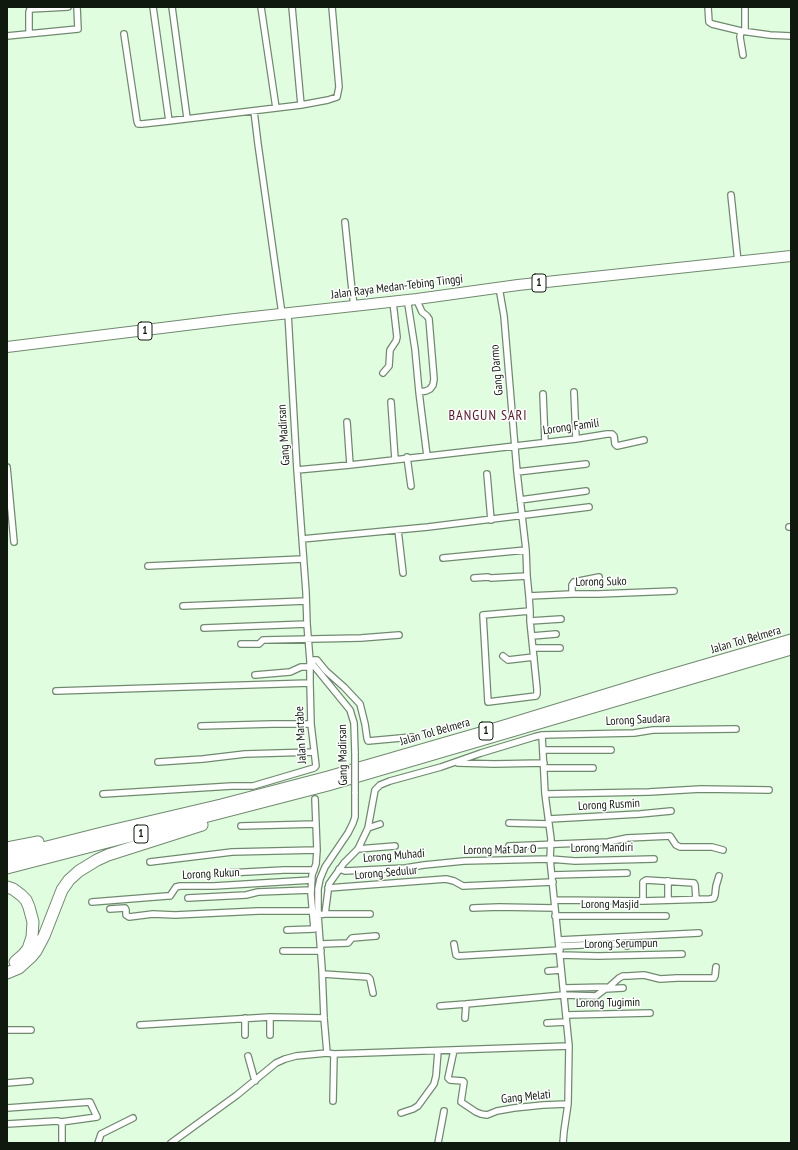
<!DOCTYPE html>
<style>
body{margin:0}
#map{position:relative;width:798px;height:1150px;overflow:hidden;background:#e1fddf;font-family:"PT Sans Narrow",sans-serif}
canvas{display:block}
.frame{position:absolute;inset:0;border:8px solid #0f190e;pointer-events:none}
</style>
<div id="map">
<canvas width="798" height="1150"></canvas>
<div class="frame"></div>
</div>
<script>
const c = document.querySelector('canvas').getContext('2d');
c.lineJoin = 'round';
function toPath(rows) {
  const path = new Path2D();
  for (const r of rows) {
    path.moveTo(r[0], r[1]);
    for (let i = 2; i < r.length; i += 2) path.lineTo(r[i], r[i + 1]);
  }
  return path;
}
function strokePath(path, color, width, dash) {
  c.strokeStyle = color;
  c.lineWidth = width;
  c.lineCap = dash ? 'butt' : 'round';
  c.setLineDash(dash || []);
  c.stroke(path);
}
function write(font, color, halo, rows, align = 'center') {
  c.font = font + ' "PT Sans Narrow",sans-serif';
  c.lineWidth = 3;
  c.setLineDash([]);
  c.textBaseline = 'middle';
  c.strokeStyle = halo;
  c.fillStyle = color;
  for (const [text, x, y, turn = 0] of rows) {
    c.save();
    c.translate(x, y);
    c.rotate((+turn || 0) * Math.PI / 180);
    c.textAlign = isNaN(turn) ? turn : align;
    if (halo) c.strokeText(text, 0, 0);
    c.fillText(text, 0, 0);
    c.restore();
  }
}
const minor = toPath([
 [153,7,169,121,301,105,328,100,337,97,339,87,332,7],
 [172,7,187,118],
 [261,7,276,108],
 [292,7,301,105],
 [708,7,709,22,712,24,741,31,770,35,791,36],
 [741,31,740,37,743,55],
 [745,31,745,7],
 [29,34,29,12,30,9,68,7],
 [124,34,137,121,138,124,142,124,169,121],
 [7,36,78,29,77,7],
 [254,111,258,144,282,314],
 [731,195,738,262],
 [345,222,351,281,354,306],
 [500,293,504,316,517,472,526,550,527,576,529,596,530,611,530,621,537,689,537,694,536,696,488,702,483,615,530,611],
 [418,303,422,312,427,316,429,319,434,379,433,385,430,389,426,391,419,392],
 [408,304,415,349,419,392,427,456],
 [288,313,297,470,306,592,307,624,310,661,350,710,354,723,355,753],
 [383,373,389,366,390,350,396,341,397,337,393,302],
 [574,392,576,439],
 [543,394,545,442],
 [391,402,395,459],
 [347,422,350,465],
 [407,457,411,486],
 [7,467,14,542],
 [297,470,350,465,576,439,607,434,612,434,614,436,615,444,617,446,644,440],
 [517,472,586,464],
 [487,474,491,520],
 [520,500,586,491],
 [789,527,791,527],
 [398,530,403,573],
 [302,539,428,527,589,507],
 [443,558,526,550],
 [148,566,303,559],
 [474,578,488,577,491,578,527,576],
 [572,594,572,585,574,582,599,577],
 [529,596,572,594,598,594,674,591],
 [183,606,306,601],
 [530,621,561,619],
 [204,628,307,624],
 [532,636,556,634],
 [241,644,259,644,263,640,361,638,399,635],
 [534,648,560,648],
 [503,656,508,660,534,657],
 [255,675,290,672,301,667,310,667],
 [56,691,310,683],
 [201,726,272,724,311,724],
 [542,735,545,794,551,839,550,859,569,1046,568,1104,564,1131,563,1143],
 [543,750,611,750],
 [158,762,203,759,245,754,314,752],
 [458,763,494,764,544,763],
 [544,768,593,768],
 [103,794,232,786,253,786,314,768,316,766,311,724,310,683,310,661,314,660,317,660,326,671,344,687,360,704,365,724,367,738,368,741,412,737],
 [545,794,649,792,701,789,769,790],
 [549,819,640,814,671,811],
 [509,823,549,824],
 [241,826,316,824],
 [368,828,380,824],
 [509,846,608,842,627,838,670,836,676,845,680,847,712,847,723,850],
 [358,849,395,846],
 [150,862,232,852,317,850],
 [339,869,345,871,405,868,424,865,464,861,550,859,575,861,654,859],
 [227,873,284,870,314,870],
 [552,875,627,873],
 [328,888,446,879,454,881,463,886,553,882],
 [188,898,246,895,258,892,311,890],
 [555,900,643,901,710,899,714,898,715,895,716,886,719,876],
 [668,900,668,881],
 [643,901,643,882,646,880,694,883,695,885,696,899],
 [92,902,167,896,170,896,176,887,180,886,214,886,312,880],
 [473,908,499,907,555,908],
 [110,909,125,908,126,910,126,915,129,917,153,914,175,915,258,911,312,911],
 [325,914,370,914],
 [318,915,325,914,329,884,344,863,358,849,368,828,375,790,380,785,390,781,441,767,481,753,534,737,542,735,634,733,653,730,736,729],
 [555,916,666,916],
 [287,930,314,929,311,894,312,875,316,864,317,850,315,799],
 [559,940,699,933],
 [321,944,348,943,352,938,376,936],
 [454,944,456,955,458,956,560,950],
 [560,946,625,943,627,944,627,946],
 [283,951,321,951],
 [560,955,598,956,682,954],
 [548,971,561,970],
 [323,974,368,977,370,979,373,993],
 [564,988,609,987,619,978,623,976,628,976,644,975,660,979,677,978,714,978,715,976,716,967],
 [440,1006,466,1004],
 [566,1015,650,1013],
 [270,1017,270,1035],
 [465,1018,466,1004,563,995,596,996,605,989,623,988],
 [547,1023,566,1022],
 [140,1025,270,1017,324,1018],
 [7,1030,31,1030],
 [245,1035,245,1018],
 [454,1050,448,1078,450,1080,463,1081,464,1082,461,1102,476,1112,481,1114,487,1115,497,1111,514,1108,543,1105,568,1104],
 [327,1053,324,1018,322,969,318,915,318,889,320,879,325,867,348,833,353,823,355,817,355,792],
 [248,1056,255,1081],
 [7,1083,30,1081],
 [333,1101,334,1054],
 [7,1108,90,1102,97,1117,61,1122],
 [401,1113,413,1109,418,1106,434,1084,436,1076,438,1051],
 [7,1124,57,1121,61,1122,62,1125,62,1143],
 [98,1143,101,1134,133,1118],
 [171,1143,237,1095,276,1063,285,1059,296,1056,327,1053,334,1054,569,1046],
 [438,1143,444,1111]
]);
const trunk = toPath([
 [7,347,235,319,417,299,518,285,791,256]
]);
const motorway = toPath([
 [7,848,38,842],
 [7,857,106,832,221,805,328,777,494,729,654,680,791,640],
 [7,868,328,785,791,649],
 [7,887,13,889,21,895,26,900,29,907,33,922,32,937,28,949,23,955,15,962],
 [7,973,19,968,31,957,36,951,44,936,62,890,69,880,79,871,97,860,108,855,202,825]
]);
strokePath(minor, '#708a6f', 8);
strokePath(trunk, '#708a6f', 12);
strokePath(motorway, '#708a6f', 13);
strokePath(minor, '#fff', 5.5);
strokePath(trunk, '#fff', 10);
strokePath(motorway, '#fff', 11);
const minorBridge = toPath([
 [355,753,355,792]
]);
strokePath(minorBridge, '#708a6f', 8, []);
strokePath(minorBridge, '#fff', 5.5);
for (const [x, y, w] of [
 [539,283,14],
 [145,331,14],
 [486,731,14],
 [141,834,14]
]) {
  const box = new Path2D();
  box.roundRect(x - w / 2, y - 9, w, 18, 3);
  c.fillStyle = '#fff';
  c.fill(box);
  strokePath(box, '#0f190e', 1);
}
write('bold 11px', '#0f190e', null, [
 ["1",539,283],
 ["1",145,331],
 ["1",486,731],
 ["1",141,834]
]);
write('12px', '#0f190e', '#fff', [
 ["Jalan Raya Medan-Tebing Tinggi",397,287,-7],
 ["Gang Darmo",497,370,-95],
 ["Lorong Famili",571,427,-8],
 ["Gang Madirsan",284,435,-94],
 ["Lorong Suko",601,582,-1],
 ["Jalan Tol Belmera",746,640,-16],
 ["Lorong Saudara",638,720,-3],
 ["Jalan Tol Belmera",435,732,-16],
 ["Jalan Martabe",301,735,-93],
 ["Gang Madirsan",343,755,-91],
 ["Lorong Rusmin",609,805,-3],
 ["Lorong Mandiri",602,848,-1],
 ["Lorong Mat Dar O",500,850,-1],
 ["Lorong Muhadi",394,856,-5],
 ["Lorong Sedulur",386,873,-5],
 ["Lorong Rukun",211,874,-3],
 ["Lorong Masjid",610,905],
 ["Lorong Serumpun",621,944,-1],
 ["Lorong Tugimin",608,1003,-1],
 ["Gang Melati",526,1097,-6]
]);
c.letterSpacing = '1px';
write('14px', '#581327', '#fff', [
 ["BANGUN SARI",488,416]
]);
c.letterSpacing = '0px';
</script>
